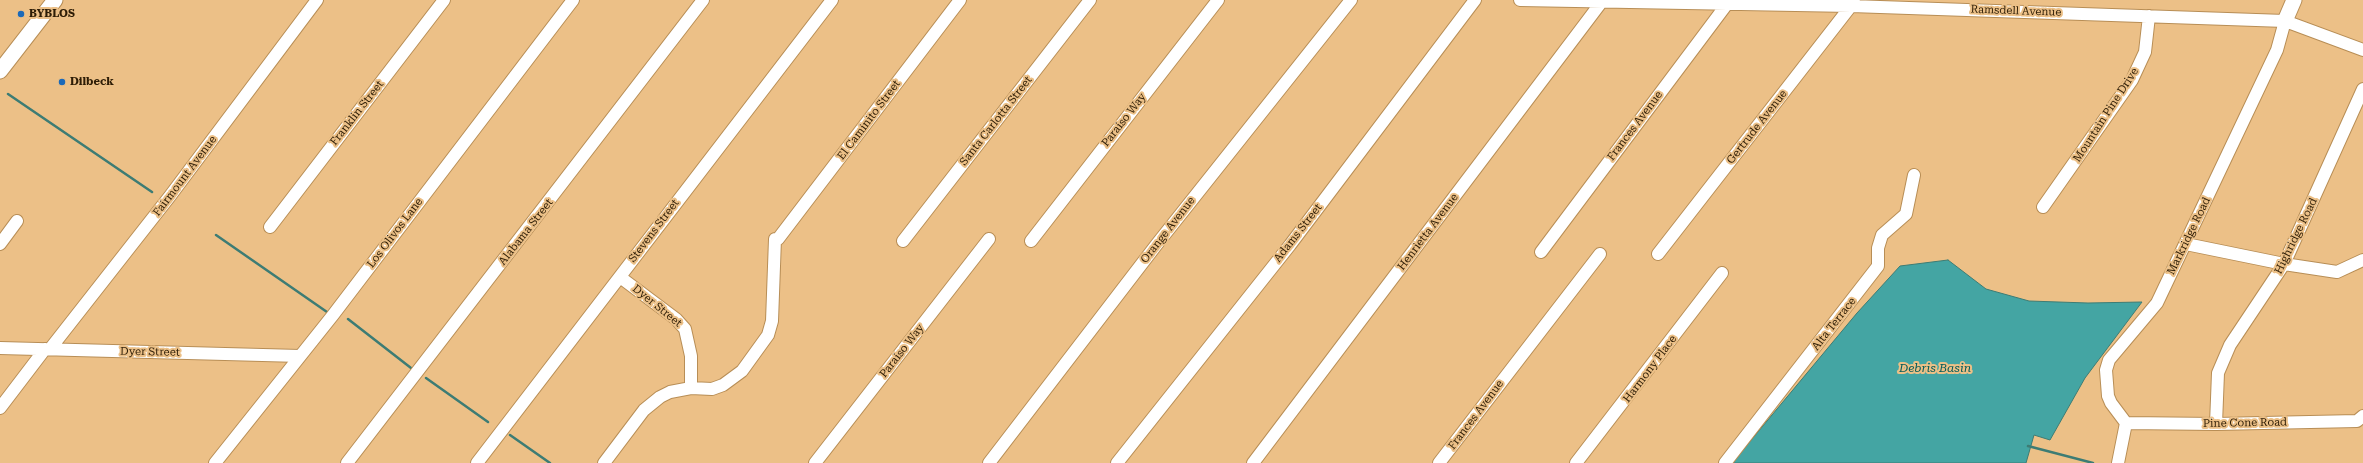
<!DOCTYPE html>
<style>
body{margin:0}
canvas{display:block;background:#ecc087}
</style>
<canvas width="2363" height="463"></canvas>
<script>
const c = document.querySelector('canvas').getContext('2d');
c.lineJoin = 'round';
function fillPath(path, color) {
  c.fillStyle = color;
  c.fill(path, 'evenodd');
}
function toPath(rows) {
  const path = new Path2D();
  for (const r of rows) {
    path.moveTo(r[0], r[1]);
    for (let i = 2; i < r.length; i += 2) path.lineTo(r[i], r[i + 1]);
  }
  return path;
}
function strokePath(path, color, width, dash) {
  c.strokeStyle = color;
  c.lineWidth = width;
  c.lineCap = dash ? 'butt' : 'round';
  c.setLineDash(dash || []);
  c.stroke(path);
}
function write(font, color, halo, rows, align = 'center') {
  c.font = font + ' "Roboto Serif",serif';
  c.lineWidth = 4;
  c.setLineDash([]);
  c.textBaseline = 'middle';
  c.strokeStyle = halo;
  c.fillStyle = color;
  for (const [text, x, y, turn = 0] of rows) {
    c.save();
    c.translate(x, y);
    c.rotate((+turn || 0) * Math.PI / 180);
    c.textAlign = isNaN(turn) ? turn : align;
    if (halo) c.strokeText(text, 0, 0);
    c.fillText(text, 0, 0);
    c.restore();
  }
}
const water = toPath([
 [1948,260,1986,289,2029,301,2088,303,2142,302,2085,378,2050,440,2034,435,2026,463,1732,463,1857,313,1900,266,1948,260]
]);
fillPath(water, '#44a5a3');
strokePath(water, '#3d7c74', 1);
strokePath(toPath([
 [8,94,152,192],
 [216,235,327,312],
 [348,319,411,368],
 [426,378,488,422],
 [510,435,550,463],
 [2028,446,2093,463]
]), '#3d7c74', 2.5);
const minor = toPath([
 [1520,0,1851,6,2285,21,2363,50],
 [2043,207,2132,80,2145,52,2149,16],
 [270,227,444,0],
 [778,239,960,0],
 [903,241,1090,0],
 [1031,241,1218,0],
 [0,244,17,221],
 [2186,244,2284,264,2337,272,2363,260],
 [1541,252,1730,0],
 [1658,254,1854,2],
 [620,277,676,319,685,329,691,356,691,388],
 [0,348,300,356],
 [50,349,170,196,317,0],
 [0,408,45,349],
 [2126,423,2216,424,2357,421,2363,416],
 [2216,424,2218,373,2230,345,2284,264,2363,89],
 [215,463,333,315,573,0],
 [347,463,703,0],
 [477,463,832,0],
 [604,463,644,410,660,397,670,392,691,388,712,389,723,385,742,371,768,335,772,321,775,239],
 [815,463,989,239],
 [989,463,1157,244,1351,0],
 [1117,463,1290,245,1475,0],
 [1253,463,1603,0],
 [1439,463,1600,254],
 [1576,463,1722,273],
 [1725,463,1878,266,1878,248,1882,235,1906,214,1914,175],
 [2118,463,2126,423,2111,403,2108,396,2106,370,2109,360,2157,303,2277,50,2285,21]
]);
const major = toPath([
 [2285,21,2294,0],
 [0,71,55,0]
]);
strokePath(minor, '#b88e56', 14);
strokePath(major, '#b88e56', 17);
strokePath(minor, '#fff', 12);
strokePath(major, '#fff', 15);
for (const [x, y, r, color] of [
 [21,14,4,"#1b69b8"],
 [62,82,4,"#1b69b8"]
]) {
  const dot = new Path2D();
  dot.arc(x, y, r, 0, 2 * Math.PI);
  c.fillStyle = color;
  c.fill(dot);
  strokePath(dot, '#ecc087', 1.5);
}
write('11px', '#2e1d06', '#ecc087', [
 ["Ramsdell Avenue",2016,11,2],
 ["Franklin Street",357,113,-52],
 ["Mountain Pine Drive",2106,115,-57],
 ["El Caminito Street",869,120,-53],
 ["Paraiso Way",1124,120,-52],
 ["Santa Carlotta Street",996,121,-52],
 ["Frances Avenue",1635,126,-53],
 ["Gertrude Avenue",1757,127,-52],
 ["Fairmount Avenue",185,176,-53],
 ["Orange Avenue",1168,230,-52],
 ["Stevens Street",654,231,-53],
 ["Alabama Street",526,232,-52],
 ["Henrietta Avenue",1428,232,-53],
 ["Los Olivos Lane",395,233,-53],
 ["Adams Street",1298,233,-52],
 ["Markridge Road",2189,236,-64],
 ["Highridge Road",2296,236,-64],
 ["Dyer Street",657,306,39],
 ["Alta Terrace",1834,324,-52],
 ["Paraiso Way",902,351,-52],
 ["Dyer Street",150,352,1],
 ["Harmony Place",1650,369,-53],
 ["Frances Avenue",1476,415,-53],
 ["Pine Cone Road",2245,423,-1]
]);
write('bold 11px', '#2e1d06', '#ecc087', [
 ["BYBLOS",29,14],
 ["Dilbeck",70,82]
], 'left');
write('italic 12px', '#035b5a', '#ecc087', [
 ["Debris Basin",1935,368]
]);
</script>
